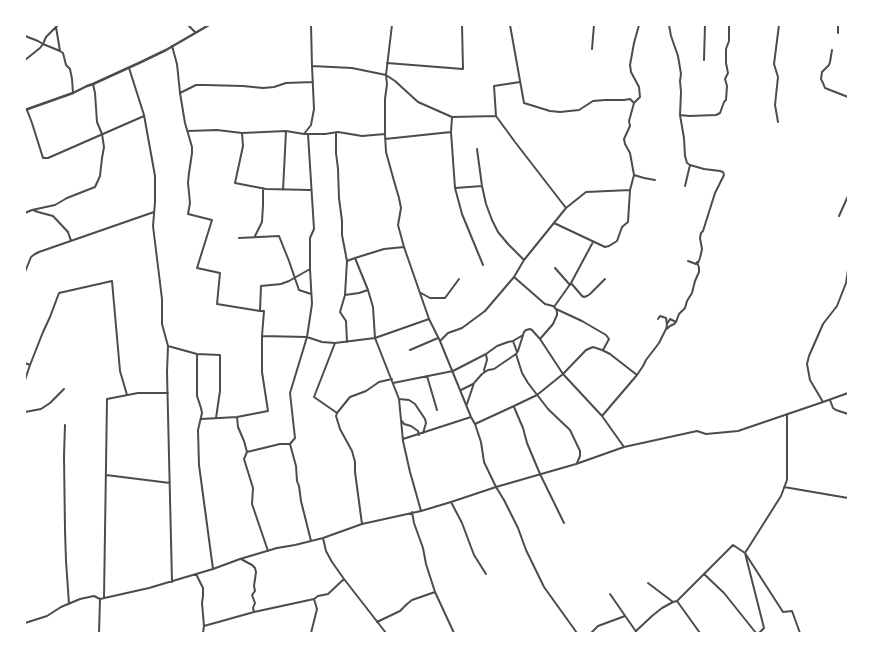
<!DOCTYPE html>
<style>
body{margin:0}
#map{position:relative;width:873px;height:658px;overflow:hidden;background:#fff;font-family:"Fira Sans Condensed",sans-serif}
canvas{display:block}
.frame{position:absolute;inset:0;border:26px solid #fff;pointer-events:none}
</style>
<div id="map">
<canvas width="873" height="658"></canvas>
<div class="frame"></div>
</div>
<script>
const c = document.querySelector('canvas').getContext('2d');
c.lineJoin = 'round';
function toPath(rows) {
  const path = new Path2D();
  for (const r of rows) {
    path.moveTo(r[0], r[1]);
    for (let i = 2; i < r.length; i += 2) path.lineTo(r[i], r[i + 1]);
  }
  return path;
}
function strokePath(path, color, width, dash) {
  c.strokeStyle = color;
  c.lineWidth = width;
  c.lineCap = dash ? 'butt' : 'round';
  c.setLineDash(dash || []);
  c.stroke(path);
}
strokePath(toPath([
 [188,25,195,32],
 [311,25,312,66,352,68,386,75,395,81,418,102,452,117],
 [392,25,386,75,387,84,385,99,385,134,386,152,394,181,399,198,401,208,398,225,404,247,429,319,440,341,471,417,475,424,481,442,484,462,496,487,504,500,518,528,526,550,544,587,577,633],
 [510,25,524,103,550,111,560,112,579,110,593,101,605,100,624,100,630,99,634,103],
 [669,25,671,36,678,56,681,74,680,81,681,92,680,115,684,138,685,156,687,163,690,165,704,169,720,171,723,172,724,175,715,193,703,231,701,233,700,238,702,249,700,258,698,263],
 [56,27,60,51,63,53,66,65,70,69,72,79,73,93],
 [838,33,838,25],
 [25,36,38,41,43,44,60,51],
 [172,46,177,64,180,93,185,123,192,147,192,153,189,173,188,183,190,203,188,214,212,220,197,268,220,273,217,304,260,311],
 [592,49,594,25],
 [832,50,830,62,829,65,822,72,821,79,823,83,825,88,848,97],
 [25,60,40,48,43,44,46,37,58,25],
 [704,60,705,25],
 [387,63,463,69,462,25],
 [129,68,144,115,155,176,155,202,153,226,162,299,162,324,168,346,167,372,172,582],
 [180,93,196,85,204,85,243,86,263,88,274,87,286,83,313,82],
 [27,110,32,123,43,158,48,158,144,116],
 [680,115,689,116,716,115,720,113,724,102,726,100,727,86,725,79,728,73,726,63,726,49,729,41,729,25],
 [496,116,494,86,520,82],
 [778,122,775,105,778,77,774,64,779,25],
 [188,131,217,130,242,133,286,131,304,134,325,134,338,132,362,136,385,134],
 [242,133,243,146,235,183,266,189,311,190],
 [336,133,336,153,338,169,339,198,342,221,342,235,347,261,345,295,359,293,368,290],
 [304,134,311,125,314,109,312,66],
 [308,134,314,229,310,238,310,269,312,304,307,337,290,393,295,438,290,444,296,466,297,481,299,486,301,501,311,541],
 [385,139,451,132],
 [477,149,482,186,486,204,492,220,498,232,508,244,524,260],
 [634,175,644,178,655,180],
 [482,186,455,188,451,132,452,117,496,116,515,142,566,208],
 [685,186,690,165],
 [455,188,462,214,483,265],
 [283,190,286,131],
 [33,210,38,212,53,216,68,232,71,241],
 [25,213,32,210,55,205,67,198,95,187,100,176,102,158,104,147,102,134,97,122,95,93,93,84],
 [839,216,848,196],
 [554,223,605,247,609,246,617,241,622,227,628,222,630,190],
 [255,236,262,222,263,205,263,188],
 [239,238,279,236,289,261,299,290,311,294],
 [355,258,384,249,404,247],
 [347,261,355,258,368,290,373,307,375,338,399,399,403,441,410,472,414,486,421,511],
 [555,268,570,285],
 [25,272,31,257,35,254,39,252,154,212],
 [514,277,545,304,553,306,556,309,557,312,557,315,553,324,540,339],
 [571,283,582,296,584,297,587,296,590,294,605,279],
 [421,293,430,298,445,298,459,279],
 [345,295,340,312,346,321,347,342],
 [554,307,571,283,593,242],
 [556,309,582,321,606,335,609,339,603,350],
 [676,322,679,314,685,308,687,301,692,293,695,281,699,272,699,268,697,262,696,264,688,261],
 [666,329,668,328,670,326,674,324,676,322,670,319,667,324],
 [262,336,307,337,322,342,335,343,375,338,429,319],
 [440,341,448,333,462,328,485,311,514,277,524,260,566,208,586,192,630,190,634,175,630,153,625,144,624,139,630,126,629,121,634,103,640,97,639,87,631,72,630,65,634,43,639,25],
 [513,341,517,352],
 [335,343,314,397,337,413],
 [168,346,197,354],
 [410,350,438,338],
 [486,354,497,346,508,342,513,341,523,335],
 [516,354,522,373,528,383,548,409,570,430,580,451,580,456,577,463],
 [25,363,30,365,43,332,50,317,59,293,112,281,120,371,127,395],
 [637,375,643,366,646,360,659,343,666,329,667,325,666,318,660,316,658,319],
 [427,376,437,410],
 [25,380,30,365],
 [393,383,453,371,486,354,487,360,484,370,485,372],
 [461,390,473,384],
 [399,399,409,400,415,404,425,419,426,423,423,433],
 [830,400,833,408,836,410,848,414],
 [823,402,810,380,807,364,809,356,823,324,837,306,846,283,848,270],
 [467,404,474,383,482,374,488,370,494,369,516,354,518,351,524,332,526,330,530,329,532,330,540,339,563,374,602,416,624,447],
 [514,407,523,428,527,443,540,474,564,523],
 [25,412,41,409,50,403,64,389],
 [787,414,787,480,781,496,745,553,783,612,792,611,800,633],
 [237,417,238,427,244,441,247,452,244,459,253,488,252,504,268,551],
 [201,419,237,417,268,411,262,372,262,336,264,311,260,311,261,286,281,284,289,281,310,269],
 [402,421,404,424,411,426,418,431,419,435],
 [475,424,514,406,537,395,563,374,586,350,593,347,602,350,610,354,637,375,602,416],
 [65,425,64,456,65,530,66,561,69,604],
 [403,439,471,417],
 [247,452,280,444,290,444],
 [106,475,170,483],
 [784,487,848,498],
 [451,502,462,523,474,555,486,574],
 [412,512,414,523,423,548,426,564,435,592,454,633],
 [362,524,355,472,355,462,352,451,340,429,336,416,337,413,350,397,366,391,379,382,392,379],
 [323,538,326,551,332,562,344,579,386,633],
 [241,559,252,565,255,568,256,572,254,586,255,591,252,595,255,603,253,608,254,612,314,599,318,596,328,594,344,579],
 [213,569,199,465,198,430,202,413,201,408,197,396,197,354,220,355,220,391,216,418],
 [196,574,203,588,203,596,202,603,204,626,254,612],
 [704,574,733,545,745,553,764,628,759,633],
 [610,594,637,633],
 [104,598,107,399,138,393,168,393],
 [677,601,704,574,724,593,756,633],
 [673,602,677,601,700,633],
 [25,617,25,623,47,616,61,607,80,599,94,596,100,599,149,588,213,569,240,559,277,548,295,545,323,538,362,524,421,511,451,502,496,487,576,464,624,447,697,431,706,434,738,431,823,402,848,393],
 [377,622,400,611,407,604,412,600,435,592],
 [636,631,652,616,662,608,673,602,648,583],
 [99,633,100,599],
 [203,633,204,626],
 [311,633,317,609,314,599],
 [591,633,598,626,625,616]
]), '#4c4c4c', 2);
strokePath(toPath([
 [25,110,73,93,87,86,93,84,139,63,166,50,209,25]
]), '#4c4c4c', 2.5);
</script>
